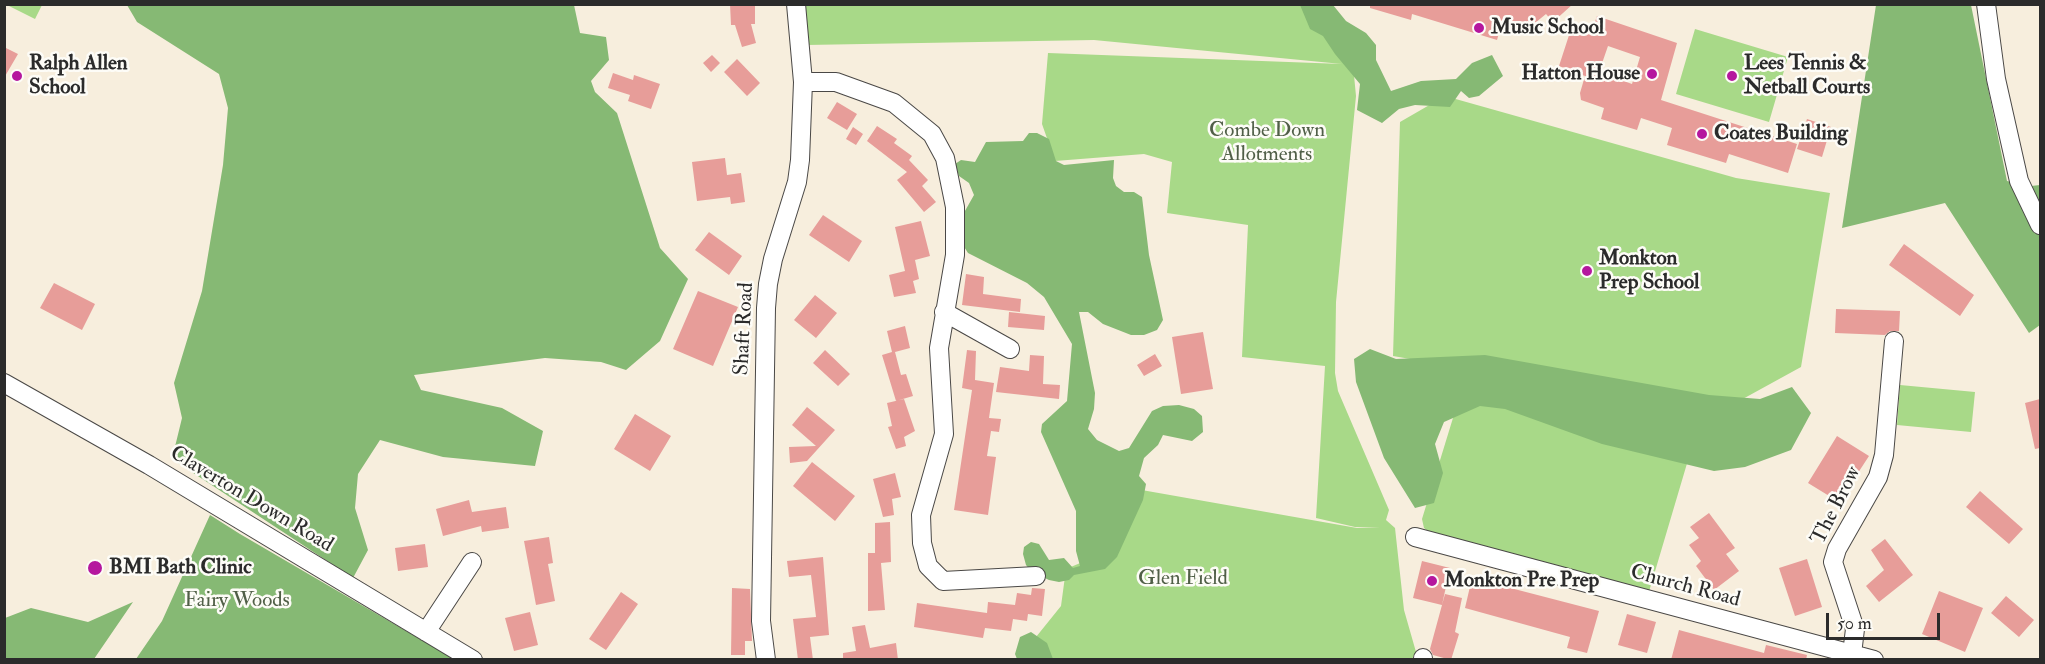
<!DOCTYPE html>
<style>
body{margin:0}
#map{position:relative;width:2045px;height:664px;overflow:hidden;background:#f7eedd;font-family:"IM FELL Double Pica",serif}
canvas{display:block}
.frame{position:absolute;inset:0;border:6px solid #2b2b2b;pointer-events:none}
.scale{position:absolute;left:1826px;top:613px;width:114px;height:27px;box-sizing:border-box;border:3px solid #2b2b2b;border-top:0;padding-left:8px;font-size:18px;line-height:21px;white-space:nowrap;color:#2b2b2b;-webkit-text-stroke:4px #fdfcf7;paint-order:stroke}
</style>
<div id="map">
<canvas width="2045" height="664"></canvas>
<div class="frame"></div>
<div class="scale">50 m</div>
</div>
<script>
const c = document.querySelector('canvas').getContext('2d');
c.lineJoin = 'round';
function fillPath(path, color) {
  c.fillStyle = color;
  c.fill(path, 'evenodd');
}
function toPath(rows) {
  const path = new Path2D();
  for (const r of rows) {
    path.moveTo(r[0], r[1]);
    for (let i = 2; i < r.length; i += 2) path.lineTo(r[i], r[i + 1]);
  }
  return path;
}
function strokePath(path, color, width, dash) {
  c.strokeStyle = color;
  c.lineWidth = width;
  c.lineCap = dash ? 'butt' : 'round';
  c.setLineDash(dash || []);
  c.stroke(path);
}
function write(font, color, halo, rows, align = 'center') {
  c.font = font + ' "IM FELL Double Pica",serif';
  c.lineWidth = 5;
  c.setLineDash([]);
  c.textBaseline = 'middle';
  c.strokeStyle = halo;
  c.fillStyle = color;
  for (const [text, x, y, turn = 0] of rows) {
    c.save();
    c.translate(x, y);
    c.rotate((+turn || 0) * Math.PI / 180);
    c.textAlign = isNaN(turn) ? turn : align;
    if (halo) c.strokeText(text, 0, 0);
    c.fillText(text, 0, 0);
    c.restore();
  }
}
fillPath(toPath([
 [7,5,42,4,42,5,35,19],
 [803,5,1312,5,1353,65,1356,96,1336,302,1335,373,1338,391,1389,510,1386,520,1395,528,1404,610,1416,652,1412,659,1026,660,1036,637,1061,606,1066,569,1104,553,1136,489,1357,528,1380,528,1355,527,1316,518,1325,366,1242,357,1248,225,1167,213,1172,162,1144,154,1055,161,1042,124,1048,53,1342,64,1094,40,806,45],
 [1695,29,1788,57,1769,122,1676,94],
 [1445,96,1736,178,1830,193,1801,367,1699,423,1648,595,1431,534,1424,528,1422,519,1468,369,1393,356,1400,122],
 [1900,385,1975,392,1971,432,1897,425]
]), '#a8d988');
fillPath(toPath([
 [127,5,574,5,580,33,606,37,609,60,591,81,595,92,617,113,660,248,688,279,660,341,626,370,601,362,545,358,414,375,421,390,502,408,543,431,535,466,443,457,380,440,358,474,355,508,368,550,353,578,172,459,182,418,174,383,202,291,223,165,228,108,219,74,137,22],
 [1300,5,1333,5,1346,21,1366,33,1376,45,1376,60,1391,91,1421,81,1456,79,1472,63,1492,55,1503,76,1479,96,1469,98,1461,91,1450,107,1415,105,1399,109,1382,123,1357,110,1360,84,1335,54,1323,36,1310,29],
 [1876,5,1971,5,2007,181,2031,186,2040,185,2040,325,2029,333,1945,203,1842,228],
 [1029,133,1037,133,1049,139,1056,161,1064,165,1114,160,1113,178,1116,186,1124,192,1134,192,1142,197,1149,255,1163,320,1157,330,1144,335,1131,335,1103,324,1088,312,1079,312,1095,393,1094,409,1088,429,1097,440,1119,451,1129,448,1152,411,1163,406,1179,405,1194,409,1202,416,1203,432,1192,441,1163,435,1158,445,1144,458,1139,476,1146,484,1143,500,1117,557,1105,569,1074,575,1069,580,1059,582,1049,580,1032,572,1026,565,1023,554,1024,547,1031,542,1039,544,1049,560,1064,558,1073,568,1080,566,1076,551,1076,511,1041,432,1042,424,1067,401,1072,344,1044,297,1027,283,968,253,961,242,961,218,974,195,969,183,959,176,955,164,961,160,975,162,986,142,1023,141],
 [1370,349,1396,359,1485,355,1709,395,1760,399,1792,387,1811,413,1791,450,1745,467,1714,471,1602,444,1505,409,1480,406,1444,422,1435,444,1443,473,1434,503,1415,508,1384,458,1356,382,1354,359],
 [210,515,240,534,454,659,136,659,162,621],
 [133,602,94,659,5,659,5,618,31,608,88,622],
 [1031,632,1047,643,1053,659,1017,659,1015,654,1020,637]
]), '#86b974');
fillPath(toPath([
 [730,4,755,4,755,24,751,24,756,43,742,47,735,25,731,25],
 [1370,4,1573,4,1553,22,1546,14,1530,27,1521,24,1519,30,1501,26,1497,40,1412,14,1411,20,1370,8],
 [1597,16,1677,43,1661,100,1797,144,1788,173,1729,154,1726,163,1667,145,1672,128,1641,118,1637,130,1601,119,1604,108,1581,100,1580,93,1585,76,1559,66,1572,26,1591,33],
 [1608,46,1640,57,1632,84,1599,72],
 [4,47,18,54,4,78],
 [712,55,720,63,711,72,703,63],
 [737,59,760,83,747,96,724,72],
 [613,73,633,80,634,75,660,84,651,109,628,101,630,95,608,88],
 [837,102,857,114,847,130,827,118],
 [1807,119,1831,127,1822,157,1797,149],
 [877,126,897,139,894,143,912,156,909,160,928,180,922,186,936,202,924,212,897,180,907,172,867,141],
 [853,127,863,134,856,145,846,139],
 [725,158,727,175,741,173,745,202,731,204,730,197,697,201,692,162],
 [823,215,862,241,849,262,809,235],
 [921,221,930,256,915,260,919,279,913,281,916,293,894,297,889,275,905,271,895,227],
 [709,232,742,256,729,275,695,250],
 [1904,244,1974,295,1960,316,1889,265],
 [966,274,984,277,983,294,1021,299,1020,312,962,305],
 [54,283,95,304,82,330,40,308],
 [698,291,738,307,713,366,673,349],
 [815,295,837,313,816,338,794,320],
 [1836,309,1900,311,1899,331,1890,331,1885,335,1835,333],
 [1009,312,1045,316,1044,330,1008,327],
 [905,326,910,348,895,352,901,375,906,374,913,396,896,401,882,355,892,352,887,331],
 [1203,332,1213,389,1181,394,1172,337],
 [825,350,850,374,838,386,813,363],
 [967,350,976,351,975,380,994,383,989,418,1001,419,999,432,991,431,987,456,996,457,988,515,954,510,972,390,962,388],
 [1155,354,1162,366,1144,376,1137,365],
 [1030,355,1044,356,1043,384,1060,385,1059,399,996,392,1000,367,1029,371],
 [904,399,915,431,904,437,906,446,896,449,888,427,892,426,887,403],
 [2040,399,2040,448,2035,449,2025,403],
 [807,407,835,430,807,461,790,463,789,447,816,446,792,425],
 [635,414,671,436,650,471,614,449],
 [1837,436,1869,456,1839,502,1808,483],
 [812,462,855,496,835,521,793,486],
 [895,473,901,497,892,499,894,515,883,517,873,479],
 [1980,491,2023,529,2009,544,1966,507],
 [469,500,472,512,506,507,509,528,482,532,481,526,443,536,436,509],
 [1709,513,1735,548,1726,554,1739,571,1714,590,1696,566,1701,561,1689,545,1699,538,1690,527],
 [890,522,891,562,881,563,885,610,868,611,868,553,875,553,875,523],
 [549,537,553,563,548,564,555,601,536,605,524,541],
 [1885,539,1913,575,1879,602,1866,586,1884,570,1871,550],
 [425,544,428,567,398,571,395,548],
 [823,557,829,635,810,637,813,660,798,660,793,619,816,617,811,575,789,577,787,561],
 [1807,559,1822,607,1795,616,1779,568],
 [1422,561,1450,568,1442,605,1413,598],
 [1472,578,1599,611,1587,653,1567,648,1570,637,1465,608],
 [732,588,750,589,752,641,745,641,745,655,731,655],
 [1032,588,1045,589,1042,616,1028,614,1027,621,1013,619,1011,631,985,628,983,638,914,627,917,603,987,613,988,602,1015,605,1017,593,1031,595],
 [1939,591,1983,608,1965,652,1922,634],
 [621,592,638,604,606,650,589,639],
 [1445,594,1462,598,1455,632,1459,634,1451,660,1433,655,1430,649],
 [2006,596,2034,620,2019,637,1991,613],
 [530,612,538,645,514,651,505,618],
 [1627,614,1656,622,1647,653,1618,645],
 [865,625,870,648,896,643,898,660,843,660,843,653,856,651,852,627],
 [1679,630,1764,653,1766,645,1807,655,1806,660,1671,660]
]), '#e79d99');
const minor = toPath([
 [1986,4,1996,79,2019,181,2040,225],
 [803,82,836,82,894,103,932,134,945,158,955,207,955,255,939,348,944,434,921,515,922,543,928,566,943,581,1036,576],
 [944,312,1010,349],
 [4,383,149,465,473,660],
 [1415,537,1874,660],
 [426,632,472,562],
 [1852,654,1855,629,1833,562,1837,549,1878,477,1884,455,1894,341],
 [766,660,761,621,766,308,768,284,773,259,797,182,800,160,803,82,796,4],
 [1423,660,1423,658]
]);
strokePath(minor, '#4a4846', 20);
strokePath(minor, '#fff', 18);
for (const [x, y, r, color] of [
 [1479,28,6,"#b5179e"],
 [1652,74,6,"#b5179e"],
 [17,76,6,"#b5179e"],
 [1732,76,6,"#b5179e"],
 [1702,134,6,"#b5179e"],
 [1587,271,6,"#b5179e"],
 [95,568,8,"#b5179e"],
 [1432,581,6,"#b5179e"]
]) {
  const dot = new Path2D();
  dot.arc(x, y, r, 0, 2 * Math.PI);
  c.fillStyle = color;
  c.fill(dot);
  strokePath(dot, '#fdfcf7', 2);
}
write('bold 21px', '#2b2b2b', '#fdfcf7', [
 ["Music School",1491,28],
 ["Ralph Allen",29,64],
 ["School",29,88],
 ["Lees Tennis &",1744,64],
 ["Netball Courts",1744,88],
 ["Hatton House",1640,74,"right"],
 ["Coates Building",1714,134],
 ["Monkton",1599,259],
 ["Prep School",1599,283],
 ["BMI Bath Clinic",109,568],
 ["Monkton Pre Prep",1444,581]
], 'left');
write('21px', '#505f47', '#fdfcf7', [
 ["Combe Down",1267,131],
 ["Allotments",1267,155],
 ["Glen Field",1183,579],
 ["Fairy Woods",237,601]
]);
write('21px', '#2b2b2b', '#fdfcf7', [
 ["Shaft Road",745,329,-87],
 ["Claverton Down Road",251,500,31],
 ["The Brow",1837,506,-63],
 ["Church Road",1685,587,15]
]);
</script>
